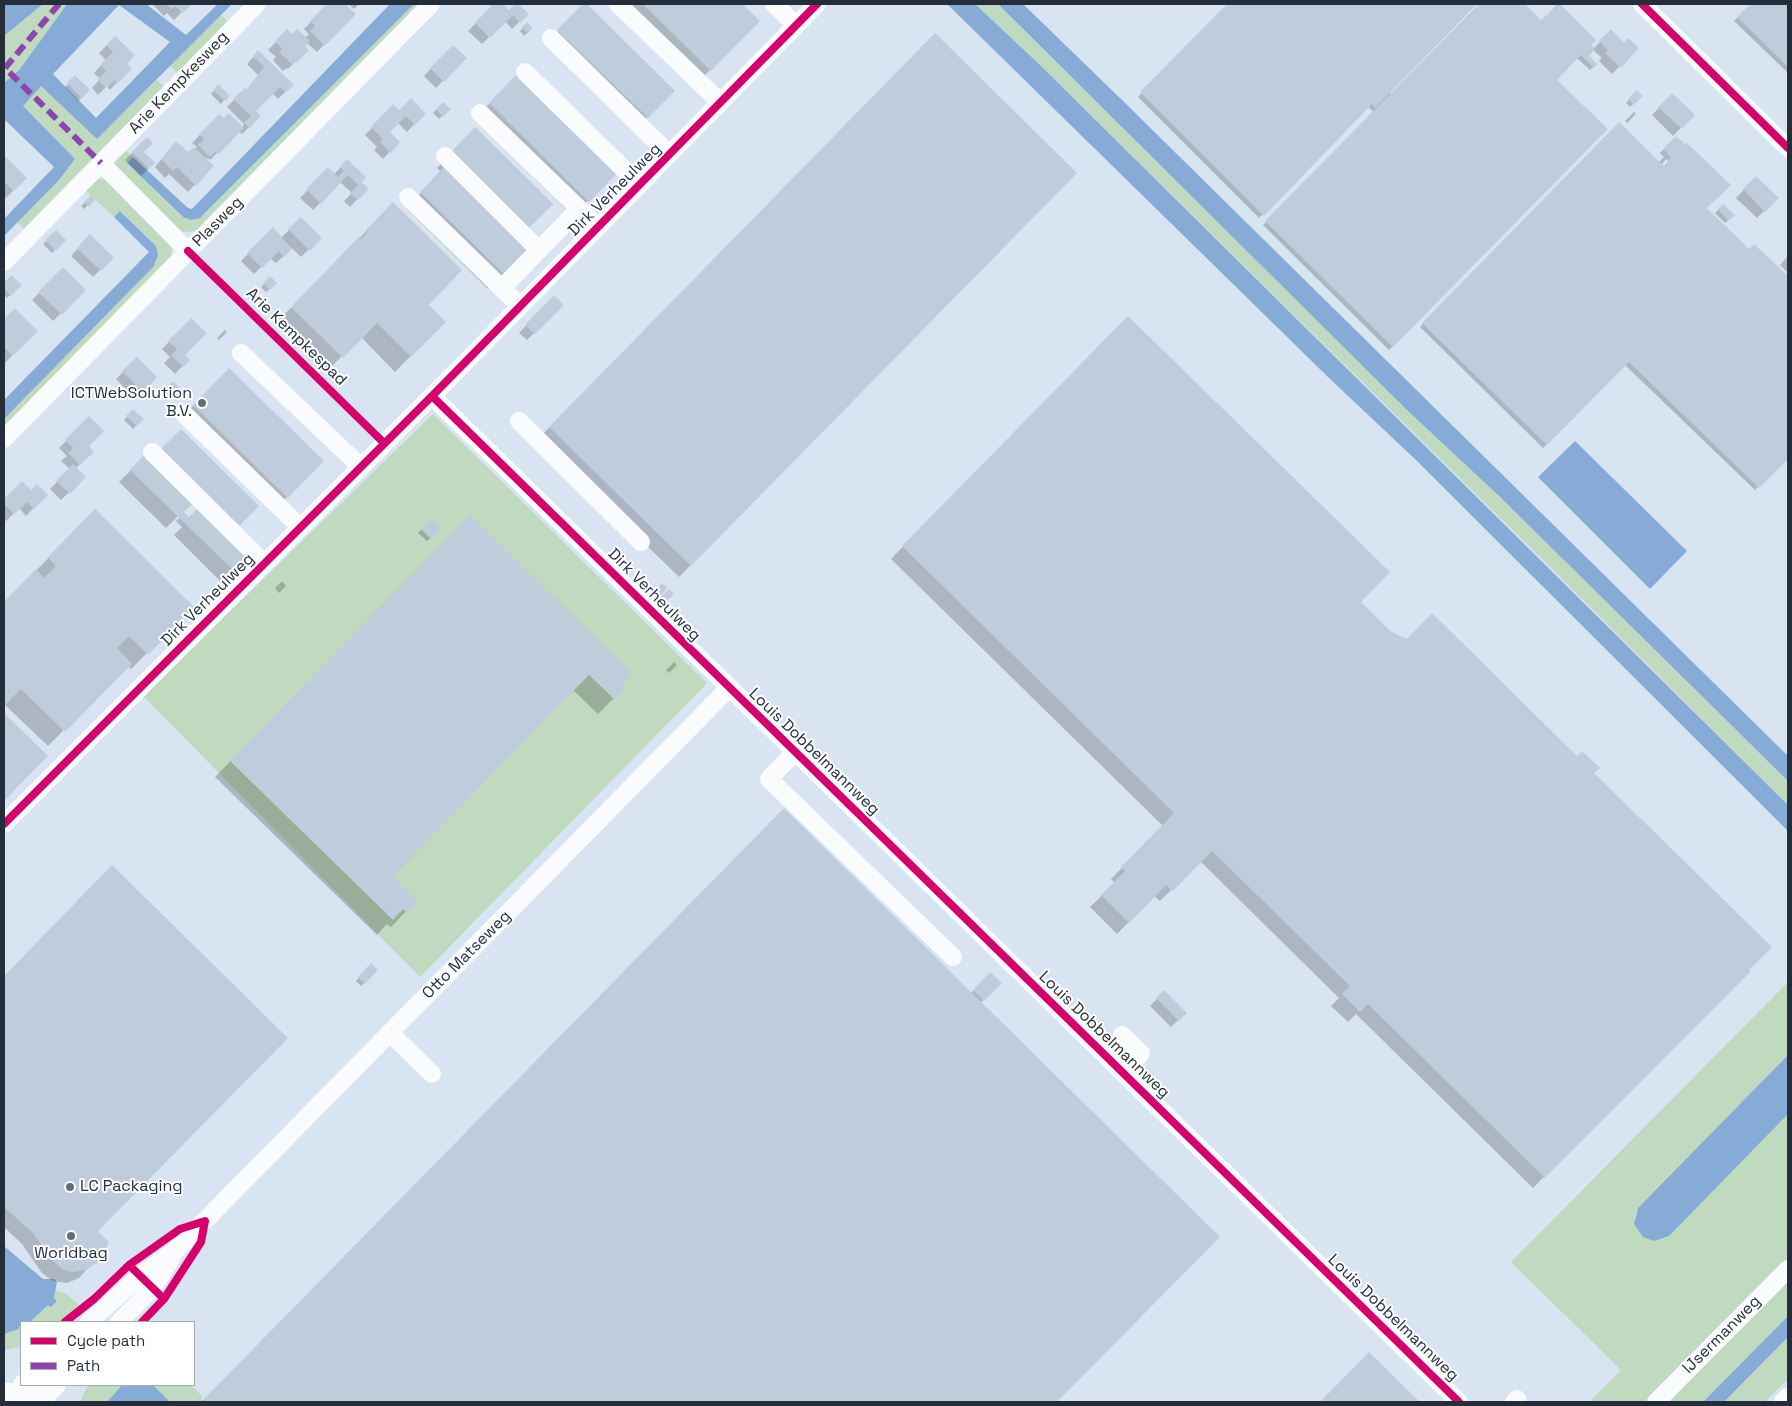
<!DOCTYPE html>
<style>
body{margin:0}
#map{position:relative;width:1792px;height:1406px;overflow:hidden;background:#d8e4f2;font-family:"Space Grotesk",sans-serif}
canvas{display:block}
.frame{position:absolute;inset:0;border:5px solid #242e3b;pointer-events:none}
.legend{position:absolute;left:20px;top:1321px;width:175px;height:65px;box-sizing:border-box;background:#fff;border:1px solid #a7abb1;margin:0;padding:6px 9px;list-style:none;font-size:15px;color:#242e3b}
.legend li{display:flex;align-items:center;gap:10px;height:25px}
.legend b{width:25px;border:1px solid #a7abb1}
</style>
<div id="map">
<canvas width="1792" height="1406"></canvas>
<div class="frame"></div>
<ul class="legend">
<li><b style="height:6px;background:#d6006c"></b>Cycle path</li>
<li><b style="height:6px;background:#8e44ad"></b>Path</li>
</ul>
</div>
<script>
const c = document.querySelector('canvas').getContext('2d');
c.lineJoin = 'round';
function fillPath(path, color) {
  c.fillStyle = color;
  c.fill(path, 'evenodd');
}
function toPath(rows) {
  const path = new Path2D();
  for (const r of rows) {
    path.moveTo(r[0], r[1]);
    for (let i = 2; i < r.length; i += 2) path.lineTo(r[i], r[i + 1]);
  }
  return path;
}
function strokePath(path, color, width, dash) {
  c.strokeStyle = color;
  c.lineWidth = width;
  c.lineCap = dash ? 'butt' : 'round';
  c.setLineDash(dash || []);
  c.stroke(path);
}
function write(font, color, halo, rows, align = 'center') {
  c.font = font + ' "Space Grotesk",sans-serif';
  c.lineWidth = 4;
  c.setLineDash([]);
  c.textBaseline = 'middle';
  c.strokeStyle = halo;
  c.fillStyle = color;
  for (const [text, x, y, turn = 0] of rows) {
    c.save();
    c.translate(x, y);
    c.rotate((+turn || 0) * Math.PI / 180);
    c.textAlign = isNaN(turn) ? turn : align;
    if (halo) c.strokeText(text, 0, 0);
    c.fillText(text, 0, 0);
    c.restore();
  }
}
fillPath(toPath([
 [43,4,67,4,20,69,4,83,4,36],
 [414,4,423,4,201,229,189,232,179,231,114,164,115,160,124,149,133,157,127,163,182,217,203,216],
 [975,4,998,4,1409,412,1498,495,1788,781,1788,805,1546,563,1040,65],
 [221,15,229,23,179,75,169,65],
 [157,80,166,88,26,231,17,222,59,180,75,159,22,106,41,85,97,138],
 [98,179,109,180,172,245,171,257,4,430,4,419,157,261,156,246,121,211,114,217,85,190],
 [433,414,707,683,420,977,143,696],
 [1788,982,1788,1055,1638,1208,1634,1218,1664,1239,1788,1114,1788,1259,1648,1402,1589,1402,1621,1370,1511,1262],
 [1788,1278,1788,1316,1703,1402,1666,1402],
 [56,1291,65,1293,79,1305,59,1322,30,1322,48,1305,57,1301,54,1299],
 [21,1328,21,1347,4,1350,4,1334],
 [1788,1337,1788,1379,1765,1402,1724,1402],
 [88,1385,122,1385,107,1402,80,1402],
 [153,1385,191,1385,202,1396,201,1398,205,1402,170,1402]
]), '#bfdabe');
fillPath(toPath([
 [4,4,43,4,4,36],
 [67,4,146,4,186,35,218,4,232,4,97,139,41,86,23,106,75,159,59,180,4,236,4,219,54,167,6,121,4,123,4,83,20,69],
 [119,5,170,42,96,118,53,74],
 [390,4,414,4,200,218,191,220,183,217,127,163,133,157,188,208,192,209],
 [947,4,975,4,1040,65,1788,805,1788,831,1417,461,1328,377],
 [998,4,1023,4,1122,100,1788,756,1788,781,1498,495,1409,412],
 [120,211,156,246,158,255,154,266,4,419,4,400,149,252,114,217],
 [1575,441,1687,551,1650,589,1538,477],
 [1788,1055,1788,1114,1669,1236,1654,1241,1643,1237,1634,1224,1638,1208],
 [4,1246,43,1279,54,1279,57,1282,54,1298,57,1301,51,1307,48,1305,30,1322,21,1322,19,1329,4,1334],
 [1788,1316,1788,1337,1724,1402,1703,1402],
 [122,1385,153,1385,170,1402,107,1402]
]), '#86abd6');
fillPath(toPath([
 [154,4,190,4,174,20,167,13,164,16,153,5],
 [329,4,336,7,338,4,344,4,354,14,317,52,307,43,303,47,307,50,288,69,287,68,283,71,273,60,276,57,268,50,287,31,292,36,305,38,309,34,304,29],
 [349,4,359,4,354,9],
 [495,4,501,4,509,11,517,4,527,14,512,29,505,21,482,44,468,31],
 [585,4,673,91,635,129,547,42],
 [620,4,741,4,759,21,699,81],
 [1228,4,1475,4,1389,92,1391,94,1481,4,1523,4,1541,22,1558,4,1595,40,1589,45,1593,49,1611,31,1624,44,1637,48,1612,74,1599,61,1602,58,1593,50,1587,56,1596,64,1590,70,1577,58,1556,80,1606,129,1389,350,1263,225,1374,112,1368,107,1259,218,1138,97],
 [1751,4,1788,4,1788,73,1734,21],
 [527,24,532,28,524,36,520,31],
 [935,35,1075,173,679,577,538,439],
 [115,37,125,64,130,69,110,90,107,86,98,95,92,88,100,79,94,73,106,60,99,53],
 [453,46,465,58,436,88,424,76],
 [258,52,292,85,278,99,272,93,254,111,260,116,242,134,239,131,210,160,208,158,205,160,212,166,188,192,169,174,165,178,155,167,176,142,188,154,195,150,197,147,192,143,219,115,224,120,242,127,244,124,227,107,245,89,246,91,258,75,247,64],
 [517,76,615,173,573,216,474,119],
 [75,77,89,90,78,101,65,87],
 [218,86,228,96,221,104,211,94],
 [1637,92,1641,96,1630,107,1626,103],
 [1672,95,1693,115,1673,136,1652,115],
 [443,103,449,109,439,119,433,113],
 [393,106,399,111,424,114,407,132,398,123,388,132,399,142,383,159,374,150,377,147,365,135],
 [1634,112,1636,114,1627,123,1625,121],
 [1619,123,1658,163,1664,157,1660,153,1676,137,1706,208,1749,251,1787,277,1788,275,1788,457,1755,490,1625,365,1543,448,1420,327],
 [1666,159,1668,161,1663,168,1661,165],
 [475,129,516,239,527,250,488,289,406,208,441,172,437,168],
 [147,138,142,152,154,163,141,176,125,160],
 [4,157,25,178,6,198,4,196],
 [347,161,360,182,367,189,350,207,344,201,352,193,340,182,313,210,300,198,328,169,334,174],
 [1756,177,1777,198,1757,218,1736,198],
 [91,197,93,200,84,209,81,206],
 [393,204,427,305,444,322,395,372,361,337,326,372,276,323],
 [1723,205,1733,215,1725,223,1715,213],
 [301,218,320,238,301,257,292,248,276,263,270,258,254,274,241,261,273,229,281,238],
 [56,232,64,240,52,253,43,244],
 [90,236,112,258,93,277,71,256],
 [1788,256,1788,273,1780,265],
 [63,269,85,290,53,321,32,300],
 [11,277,20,285,7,298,4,295,4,285],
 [270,278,275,283,266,292,261,287],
 [554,297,562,305,527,340,519,333],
 [15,310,36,331,5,363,4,321],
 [1128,317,1359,602,1390,632,1593,773,1748,972,1533,1188,1356,1014,1348,1022,1331,1006,1339,998,1200,861,1160,901,1154,896,1117,934,1090,907,1115,883,1111,879,1163,826,891,559],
 [191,319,183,355,188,360,175,374,164,363,170,357,162,349],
 [225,330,227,332,219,340,217,338],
 [137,359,156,377,135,398,116,379],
 [229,370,322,461,275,509,182,417],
 [173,383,177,387,165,399,161,395],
 [133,411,142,419,133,429,124,420],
 [89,418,87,446,92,452,75,469,84,477,61,500,50,489,70,469,61,461,67,456,59,448],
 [181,431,225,538,244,557,220,581,174,535,182,527,176,521,184,514,189,519,198,510,191,503,166,528,119,482,143,458,149,463],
 [22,483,31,492,46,495,26,516,19,508,6,521,4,519,4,501],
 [95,511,193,607,131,669,128,666,48,746,4,704,4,603],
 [470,517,624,688,598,714,573,690,391,877,416,901,391,927,387,924,377,935,215,777],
 [431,520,440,529,427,541,418,533],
 [282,581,286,586,279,593,275,588],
 [662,585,665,588,655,598,652,595],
 [669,591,672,594,662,604,659,601],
 [674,662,677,665,669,673,666,670],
 [4,715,46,756,4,800],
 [784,810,971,993,990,974,1000,983,980,1003,1218,1237,1055,1402,202,1402],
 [112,867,96,1231,108,1242,105,1249,79,1278,67,1283,53,1281,42,1273,22,1244,4,1227,4,977],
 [371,965,377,970,361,986,356,981],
 [1164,992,1185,1013,1171,1027,1150,1006],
 [1369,1354,1418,1402,1321,1402]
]), '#0003');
fillPath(toPath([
 [166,4,192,4,183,13,175,6,172,9],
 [327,4,345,4,356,14,325,46,310,31,315,26,310,21],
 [493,4,503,4,509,10,515,4,519,4,529,14,520,23,513,15,490,38,475,23],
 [583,4,587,4,675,91,648,118,557,30],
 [643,4,743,4,760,21,711,71],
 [1227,4,1477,4,1375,108,1372,104,1264,216,1140,92],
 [1479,4,1525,4,1541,20,1560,4,1596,40,1591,45,1595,49,1589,56,1597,64,1594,68,1581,55,1557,80,1608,129,1393,347,1265,221],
 [1750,4,1788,4,1788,67,1737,17],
 [527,22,533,28,528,33,522,27],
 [287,29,292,34,297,29,310,41,305,47,309,50,296,63,295,61,292,64,279,52,282,49,275,41],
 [1611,29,1624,43,1628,38,1639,48,1621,68,1605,53,1608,50,1599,41],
 [935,33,1077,173,691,566,549,427],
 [115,36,135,55,127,64,132,69,118,83,115,80,106,88,98,80,106,71,100,65,113,52,106,45],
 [453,45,467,58,444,82,430,68],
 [258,50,294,85,286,92,280,87,256,111,261,116,250,128,244,123,251,116,233,99,245,88,247,90,264,67,253,56],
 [517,74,617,173,589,202,489,103],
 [75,75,90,90,82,98,67,83],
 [218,84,230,96,225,101,213,90],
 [1637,90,1643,96,1634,105,1628,99],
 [1672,93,1695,115,1682,129,1658,107],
 [411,98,426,114,415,125,406,116,390,132,400,142,391,153,380,142,383,139,371,127,393,104,399,110],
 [443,102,451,109,443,117,436,109],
 [229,113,244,128,219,154,216,151,210,157,198,145,204,139,199,134,219,114,224,118],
 [1619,122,1664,166,1671,157,1663,149,1676,136,1685,144,1687,143,1731,185,1707,208,1749,249,1754,244,1787,275,1788,273,1788,459,1759,488,1629,362,1547,445,1422,323],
 [475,127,553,204,529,228,451,152],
 [147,137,153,143,144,152,155,163,149,169,132,152],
 [176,141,188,152,194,147,214,166,196,186,177,167,173,171,161,159],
 [4,155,27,178,14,191,4,182],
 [347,159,366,177,362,182,369,189,358,200,350,193,358,185,348,175,321,204,306,189,328,167,338,177,344,171,340,167],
 [444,167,528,250,504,274,420,192],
 [1756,176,1779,198,1765,212,1743,189],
 [91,195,95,200,89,207,84,202],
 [393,202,462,270,429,305,446,322,411,357,377,323,343,358,291,307,359,237,361,239,368,232,366,230],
 [1723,204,1735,215,1729,221,1718,209],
 [301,217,322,238,310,251,288,229],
 [273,227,292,249,284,257,279,251,262,268,247,253],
 [56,230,66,240,56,251,45,240],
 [90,234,114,258,101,271,77,248],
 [63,267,86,290,62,315,38,292],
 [11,275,22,285,11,296,4,288,4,283],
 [270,276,277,283,270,290,263,283],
 [554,295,564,305,535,334,525,325],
 [15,308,38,331,13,356,4,347,4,319],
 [1128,316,1390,572,1361,602,1390,631,1407,639,1432,613,1577,756,1582,751,1600,768,1594,773,1772,947,1749,970,1750,972,1545,1178,1368,1004,1360,1012,1342,994,1350,986,1212,851,1173,891,1166,885,1129,923,1101,895,1125,871,1121,867,1174,813,902,546],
 [191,318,207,333,185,355,190,360,183,367,171,355,177,349,168,341],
 [137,357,157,377,143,392,122,371],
 [229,368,324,461,288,498,193,405],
 [173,381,179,387,169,396,163,390],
 [133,409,144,419,137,426,126,416],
 [89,416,104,431,89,446,94,452,80,465,68,453,73,448,65,440],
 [181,429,259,506,238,527,160,450],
 [143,456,192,504,184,512,189,517,197,509,246,557,233,570,130,470],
 [73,464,86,477,70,494,56,481],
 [22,481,31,490,37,484,48,495,34,509,27,502,14,514,4,504,4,499],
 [95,509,194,607,148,655,129,636,117,648,132,664,65,732,21,689,4,706,4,602,36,569,44,578,56,566,48,557],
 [470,515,632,674,622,685,626,688,615,700,589,675,392,877,418,901,407,913,403,909,393,920,230,761],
 [431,518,441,529,431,539,421,529],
 [662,583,667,588,660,596,655,591],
 [669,589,674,594,666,602,661,597],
 [4,713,48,756,4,801],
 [784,808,1220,1237,1057,1402,208,1402,204,1399],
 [112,865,288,1038,98,1231,109,1242,98,1262,86,1270,72,1272,64,1270,53,1261,33,1233,4,1207,4,976],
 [371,963,378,970,365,984,358,977],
 [990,972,1002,983,984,1001,973,990],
 [1164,990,1187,1013,1179,1021,1156,998],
 [1369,1352,1420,1402,1320,1402]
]), '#bfccdb');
strokePath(toPath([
 [618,4,720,102],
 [774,4,796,25],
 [1642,4,1788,148],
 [551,38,669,154],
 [525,72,640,185],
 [480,113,598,227],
 [445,156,539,250],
 [101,163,188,251],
 [408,197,520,306],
 [4,262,257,4],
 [502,288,579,209],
 [241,353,361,467],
 [432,396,1459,1402],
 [183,413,300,527],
 [519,421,641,542],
 [4,439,431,4],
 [152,452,264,563],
 [795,752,769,779,953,957],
 [4,824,432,396,817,4],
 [390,1033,432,1074],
 [1122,1035,1141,1053,1124,1074],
 [89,1322,140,1276,176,1250,729,688],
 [119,1322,153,1288,172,1257],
 [42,1400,57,1385],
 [1514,1402,1517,1399],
 [1656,1402,1788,1269]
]), '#f9fbfd', 18);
strokePath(toPath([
 [24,1385,37,1394,44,1402],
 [4,1393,16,1395,27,1402],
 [1785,1402,1788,1399]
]), '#f9fbfd', 22);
strokePath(toPath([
 [59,4,5,68,101,163]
]), '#8e44ad', 6, [12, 6]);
strokePath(toPath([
 [1642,4,1788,148],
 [188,251,384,443],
 [432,396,1459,1402],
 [4,824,432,396,817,4],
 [129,1265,180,1229,205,1221,201,1242,164,1299],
 [65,1322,94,1299,129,1265,164,1299,142,1322]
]), '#d6006c', 8);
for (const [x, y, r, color] of [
 [202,403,5,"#636e7b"],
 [70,1187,5,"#636e7b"],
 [71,1236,5,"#636e7b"]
]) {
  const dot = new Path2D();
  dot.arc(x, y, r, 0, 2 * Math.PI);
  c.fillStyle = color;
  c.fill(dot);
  strokePath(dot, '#fff', 2);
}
write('16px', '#242e3b', '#fff', [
 ["Arie Kempkesweg",179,83,-46],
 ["Dirk Verheulweg",615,190,-45],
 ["Plasweg",218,222,-45],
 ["Arie Kempkespad",296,337,44],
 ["Dirk Verheulweg",654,595,45],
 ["Dirk Verheulweg",208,600,-45],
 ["Louis Dobbelmannweg",814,752,44],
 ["Otto Matseweg",467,955,-45],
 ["Louis Dobbelmannweg",1104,1035,44],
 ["Louis Dobbelmannweg",1393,1318,44],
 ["IJsermanweg",1722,1335,-45]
]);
write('16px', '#242e3b', '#fff', [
 ["ICTWebSolution",192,394],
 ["B.V.",192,412],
 ["LC Packaging",80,1187,"left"],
 ["Worldbag",71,1254,"center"]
], 'right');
</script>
